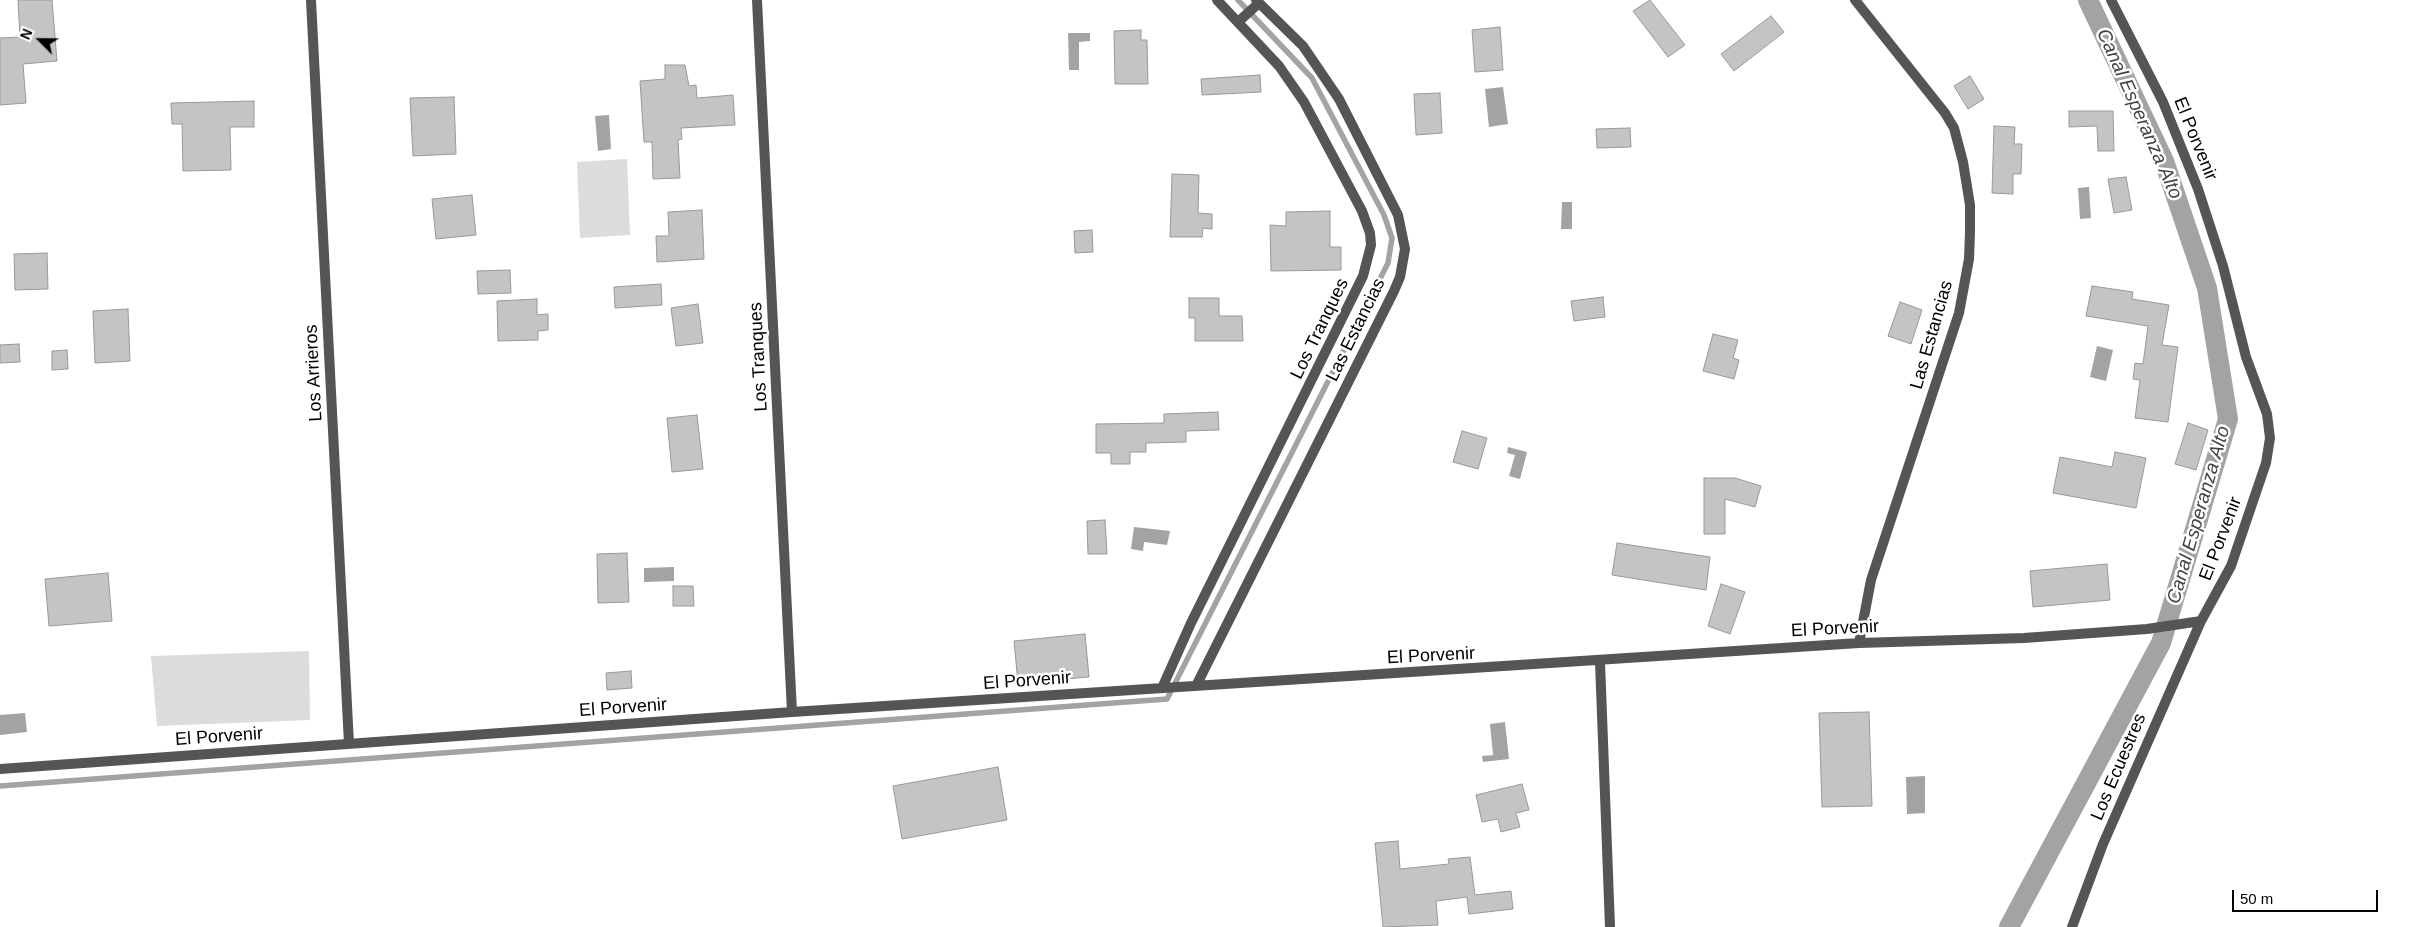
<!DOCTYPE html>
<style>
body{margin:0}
#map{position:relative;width:2410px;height:927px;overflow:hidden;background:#fff;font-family:Arial,sans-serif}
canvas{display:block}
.north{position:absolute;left:15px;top:15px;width:50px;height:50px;-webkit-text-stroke:4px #fff;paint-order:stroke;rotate:293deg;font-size:14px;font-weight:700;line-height:20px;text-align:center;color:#000}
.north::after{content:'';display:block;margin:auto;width:18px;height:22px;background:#000;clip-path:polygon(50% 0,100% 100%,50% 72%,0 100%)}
.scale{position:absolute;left:2232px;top:890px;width:146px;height:22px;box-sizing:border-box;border:2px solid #000;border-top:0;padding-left:6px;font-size:15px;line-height:18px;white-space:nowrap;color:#000;-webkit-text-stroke:4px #fff;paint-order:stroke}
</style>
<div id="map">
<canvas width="2410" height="927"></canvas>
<div class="north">N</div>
<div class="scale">50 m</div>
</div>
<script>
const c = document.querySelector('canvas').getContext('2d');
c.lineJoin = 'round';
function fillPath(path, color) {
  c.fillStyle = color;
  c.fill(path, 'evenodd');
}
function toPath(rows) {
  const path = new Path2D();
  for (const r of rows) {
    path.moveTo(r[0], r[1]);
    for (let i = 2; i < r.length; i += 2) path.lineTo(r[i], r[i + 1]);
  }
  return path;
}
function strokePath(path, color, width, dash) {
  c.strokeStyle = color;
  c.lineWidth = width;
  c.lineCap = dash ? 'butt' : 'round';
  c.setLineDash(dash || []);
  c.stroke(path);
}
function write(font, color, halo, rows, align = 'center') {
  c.font = font + ' Arial,sans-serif';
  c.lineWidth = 5;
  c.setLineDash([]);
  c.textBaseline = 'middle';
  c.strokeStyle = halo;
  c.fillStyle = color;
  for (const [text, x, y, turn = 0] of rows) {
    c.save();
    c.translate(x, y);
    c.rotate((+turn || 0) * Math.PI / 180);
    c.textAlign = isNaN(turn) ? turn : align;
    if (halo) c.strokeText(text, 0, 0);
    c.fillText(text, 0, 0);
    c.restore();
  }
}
fillPath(toPath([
 [627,159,630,235,580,238,577,162],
 [309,651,310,720,157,726,151,656]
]), '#dcdcdc');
fillPath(toPath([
 [1068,33,1090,33,1090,41,1079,42,1079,70,1069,70],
 [1503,87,1508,124,1489,127,1485,89],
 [609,115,611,149,598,151,595,116],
 [2089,187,2091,218,2080,219,2078,188],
 [1562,202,1572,202,1572,229,1561,229],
 [2097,346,2113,350,2106,381,2090,377],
 [1508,447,1527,452,1520,479,1509,476,1515,455,1507,453],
 [1134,527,1170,531,1167,545,1144,542,1143,551,1131,549],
 [674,567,674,581,644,582,644,568],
 [25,713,27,732,0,735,0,715],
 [1505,722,1509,759,1483,762,1482,756,1493,755,1490,724],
 [1925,776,1925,813,1907,814,1906,777]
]), '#a3a3a3');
strokePath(toPath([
 [0,786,1167,699,1388,263,1392,238,1384,215,1312,78,1238,0]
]), '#a3a3a3', 5.5);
strokePath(toPath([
 [2009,927,2161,643,2228,419,2207,288,2164,161,2088,0]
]), '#a3a3a3', 20);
const building = toPath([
 [18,0,52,0,57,61,23,64,26,103,0,105,0,38,20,37,18,0],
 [1650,0,1685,45,1668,57,1633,11,1650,0],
 [1771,16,1784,32,1734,71,1721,54,1771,16],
 [1500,27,1503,70,1475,72,1472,30,1500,27],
 [1141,30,1141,40,1147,40,1148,84,1115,84,1114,31,1141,30],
 [665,65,685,65,689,86,696,85,697,98,733,95,735,125,681,128,682,139,678,140,680,178,653,179,652,142,644,142,640,81,665,79,665,65],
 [1260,75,1261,92,1202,95,1201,79,1260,75],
 [1970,76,1984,99,1968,109,1954,86,1970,76],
 [1440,93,1442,133,1416,135,1414,94,1440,93],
 [454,97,456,154,413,156,410,98,454,97],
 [254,101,254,127,230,127,231,170,183,171,182,124,172,124,171,103,254,101],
 [2069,111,2113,111,2114,151,2098,151,2097,126,2069,127,2069,111],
 [1994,126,2015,127,2014,144,2022,144,2021,174,2013,174,2013,194,1992,193,1994,126],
 [1630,128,1631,147,1597,148,1596,129,1630,128],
 [1172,174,1199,175,1198,213,1212,214,1212,229,1203,228,1202,237,1170,237,1172,174],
 [2126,177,2132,210,2114,213,2108,179,2126,177],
 [472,195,476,235,436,239,432,199,472,195],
 [702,210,704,259,657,262,656,236,669,236,668,212,702,210],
 [1330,211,1330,247,1341,247,1341,270,1271,271,1270,225,1286,226,1286,212,1330,211],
 [1092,230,1093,252,1075,253,1074,231,1092,230],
 [47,253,48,289,15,290,14,254,47,253],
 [510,270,511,293,478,294,477,271,510,270],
 [661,284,662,305,615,308,614,287,661,284],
 [2092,286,2133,292,2132,299,2169,305,2162,345,2178,347,2168,422,2135,418,2140,380,2133,379,2135,363,2143,364,2148,326,2086,316,2092,286],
 [1603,297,1605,317,1574,321,1571,301,1603,297],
 [1189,298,1219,298,1219,316,1242,316,1243,341,1195,341,1195,318,1189,318,1189,298],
 [537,299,537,315,548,314,548,330,538,331,538,340,498,341,497,301,537,299],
 [1900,302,1922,310,1911,344,1888,336,1900,302],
 [698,304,703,343,676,346,671,308,698,304],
 [128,309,130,361,95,363,93,311,128,309],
 [1713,334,1738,340,1733,358,1739,360,1734,379,1703,371,1713,334],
 [19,344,20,362,0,363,0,345,19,344],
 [67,350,68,369,52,370,52,351,67,350],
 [1218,412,1219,430,1186,431,1186,442,1146,443,1146,452,1130,452,1130,464,1111,464,1111,453,1096,453,1096,424,1164,423,1164,414,1218,412],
 [697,415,703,469,672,472,667,418,697,415],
 [2188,423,2208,430,2196,470,2175,464,2188,423],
 [1462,431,1487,438,1478,469,1453,462,1462,431],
 [2115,452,2146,458,2136,508,2053,493,2060,457,2112,467,2115,452],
 [1704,478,1735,478,1761,486,1755,507,1725,499,1725,534,1704,534,1704,478],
 [1105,520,1107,554,1088,554,1087,521,1105,520],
 [1617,543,1710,557,1706,590,1612,575,1617,543],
 [627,553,629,602,598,603,597,554,627,553],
 [2107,564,2110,600,2033,607,2030,571,2107,564],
 [108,573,112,621,49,626,45,579,108,573],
 [1721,584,1745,592,1730,634,1708,626,1721,584],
 [673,586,693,586,694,606,673,606,673,586],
 [1085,634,1089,677,1018,683,1014,641,1085,634],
 [631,671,632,688,607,690,606,673,631,671],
 [1869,712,1872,806,1822,807,1819,713,1869,712],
 [998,767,1007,820,902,839,893,786,998,767],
 [1522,784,1529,810,1516,813,1520,827,1501,832,1498,819,1482,822,1476,795,1522,784],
 [1398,841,1400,869,1449,864,1448,859,1470,857,1475,895,1511,891,1513,909,1469,914,1467,897,1436,901,1438,925,1383,927,1375,843,1398,841]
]);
fillPath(building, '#c4c4c4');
strokePath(building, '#999', 1);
strokePath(toPath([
 [311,0,349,744],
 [757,0,792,712],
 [1855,0,1945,113,1954,128,1963,162,1970,205,1970,232,1969,259,1959,313,1871,580,1859,643],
 [1238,22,1259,3],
 [1600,662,1610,927],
 [1196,686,1394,291,1400,277,1405,249,1398,215,1339,99,1303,46,1256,0],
 [1162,688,1191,623,1363,276,1371,245,1370,233,1362,211,1304,102,1279,66,1217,0],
 [0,769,792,712,1859,643,2024,638,2147,629,2201,621],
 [2072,927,2103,844,2201,621,2231,566,2266,463,2270,438,2267,414,2246,357,2223,266,2198,189,2163,102,2111,0]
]), '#555', 10);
write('18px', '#000', '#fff', [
 ["El Porvenir",2195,139,68],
 ["Los Tranques",1320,329,-64],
 ["Las Estancias",1356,330,-64],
 ["Las Estancias",1932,335,-74],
 ["Los Tranques",759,357,-93],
 ["Los Arrieros",314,373,-93],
 ["El Porvenir",2221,539,-69],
 ["El Porvenir",1835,629,-3],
 ["El Porvenir",1431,656,-3],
 ["El Porvenir",1027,681,-4],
 ["El Porvenir",623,708,-4],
 ["El Porvenir",219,737,-4],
 ["Los Ecuestres",2119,767,-67]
]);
write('italic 19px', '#444', '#fff', [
 ["Canal Esperanza Alto",2139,114,66],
 ["Canal Esperanza Alto",2199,515,-74]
]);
</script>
